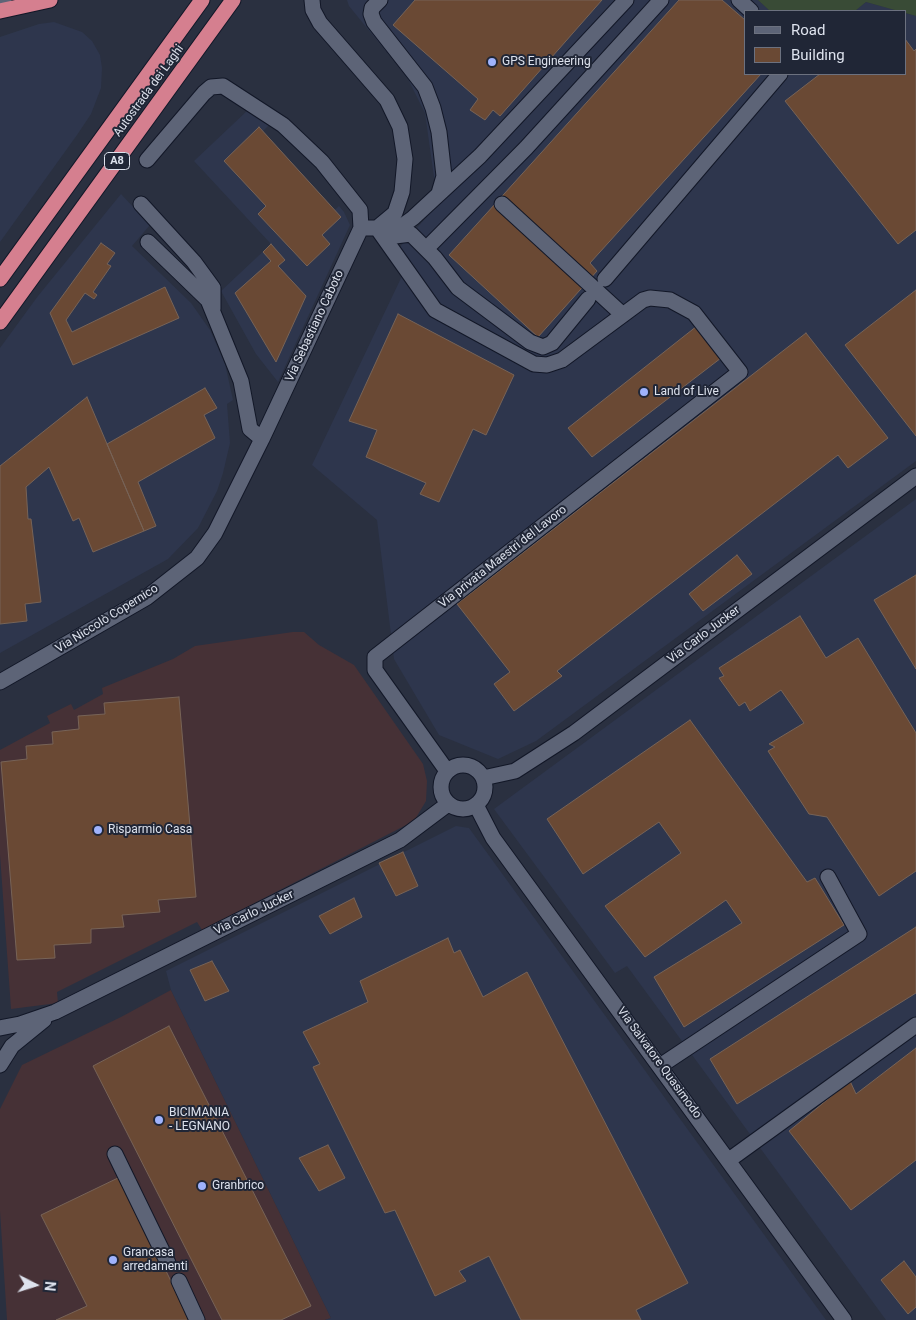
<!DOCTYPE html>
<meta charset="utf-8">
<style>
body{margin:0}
#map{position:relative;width:916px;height:1320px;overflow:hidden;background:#2a3040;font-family:Roboto,sans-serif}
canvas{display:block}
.legend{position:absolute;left:744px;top:10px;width:162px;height:65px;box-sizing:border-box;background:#202636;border:1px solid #6c717f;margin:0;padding:6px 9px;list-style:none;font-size:15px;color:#dde2ed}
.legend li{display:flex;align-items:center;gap:10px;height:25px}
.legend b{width:25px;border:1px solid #6c717f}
.north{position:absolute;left:10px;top:1260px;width:50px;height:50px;-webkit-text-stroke:4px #202636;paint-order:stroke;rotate:95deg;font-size:14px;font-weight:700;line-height:20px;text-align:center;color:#dde2ed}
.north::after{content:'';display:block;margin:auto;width:18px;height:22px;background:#dde2ed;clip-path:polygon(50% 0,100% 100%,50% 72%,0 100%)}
</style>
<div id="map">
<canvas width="916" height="1320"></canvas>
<ul class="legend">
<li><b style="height:6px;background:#5d6477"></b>Road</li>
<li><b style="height:14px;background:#6a4934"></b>Building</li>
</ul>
<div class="north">N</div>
</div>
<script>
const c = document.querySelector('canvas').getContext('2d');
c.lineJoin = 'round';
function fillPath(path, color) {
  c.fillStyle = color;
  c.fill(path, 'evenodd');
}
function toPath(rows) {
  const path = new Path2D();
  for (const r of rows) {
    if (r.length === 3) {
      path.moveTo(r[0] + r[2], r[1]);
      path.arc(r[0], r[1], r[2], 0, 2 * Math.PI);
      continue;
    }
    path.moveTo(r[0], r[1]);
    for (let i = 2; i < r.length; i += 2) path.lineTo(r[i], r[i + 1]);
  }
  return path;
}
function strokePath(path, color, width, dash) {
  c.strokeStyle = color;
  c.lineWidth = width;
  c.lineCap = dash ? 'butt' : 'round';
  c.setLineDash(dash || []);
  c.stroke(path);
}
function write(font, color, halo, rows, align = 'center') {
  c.font = font + ' Roboto,sans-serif';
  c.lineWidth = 4;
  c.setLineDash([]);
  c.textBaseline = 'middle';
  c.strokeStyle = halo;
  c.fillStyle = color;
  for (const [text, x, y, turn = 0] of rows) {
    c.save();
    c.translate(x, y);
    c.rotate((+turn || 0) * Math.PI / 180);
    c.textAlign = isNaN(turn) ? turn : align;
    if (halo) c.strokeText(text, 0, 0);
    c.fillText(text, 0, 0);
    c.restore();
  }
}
fillPath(toPath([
 [293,632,304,632,319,645,354,665,423,764,427,781,426,801,414,821,202,930,197,922,57,992,58,1003,11,1009,0,855,0,750,50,723,47,716,71,704,74,710,103,694,102,688,173,659,195,646],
 [171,990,331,1318,325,1320,7,1320,0,1211,0,1109,22,1065,121,1017]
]), '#463136');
fillPath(toPath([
 [347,0,758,0,770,11,745,11,745,74,905,74,905,13,916,16,916,461,536,741,498,759,439,735,394,659,377,520,312,465,402,276,390,258,442,200,435,184,425,113,407,77,349,6],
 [866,2,899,11,855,11],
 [54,22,82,32,92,41,100,55,102,68,101,88,91,114,77,135,0,242,0,37,39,24],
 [248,110,271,123,263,131,335,210,339,206,344,212,350,225,278,382,256,354,221,291,271,244,194,161],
 [121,194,150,225,132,246,191,303,210,330,225,364,233,400,227,404,230,443,223,473,217,491,198,528,168,559,0,653,0,348,38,296],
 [916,499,916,1320,886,1320,627,966,615,973,494,809],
 [456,826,469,828,826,1320,325,1320,331,1318,171,990,166,971]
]), '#2e364d');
fillPath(toPath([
 [758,0,916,0,916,16,866,2,855,11,770,11]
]), '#394b36');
const building = toPath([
 [415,0,602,0,500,116,493,110,485,120,470,110,478,99,393,25,415,0],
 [679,0,722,0,745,20,745,74,761,74,590,263,597,271,538,337,449,255,679,0],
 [905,39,914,51,916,49,916,230,898,244,785,101,820,74,905,74,905,39],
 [259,127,341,217,322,235,330,244,307,266,258,214,266,206,224,161,259,127],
 [101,243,115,253,107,264,111,266,93,292,97,295,94,299,85,293,66,320,72,332,165,287,179,318,73,365,50,313,101,243],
 [271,244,285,260,278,266,306,296,276,362,235,293,271,261,263,252,271,244],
 [916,290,916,436,845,345,916,290],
 [398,314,514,375,486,435,473,429,439,502,420,494,426,483,366,457,377,430,349,421,398,314],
 [697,326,721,358,592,457,568,428,697,326],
 [806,333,888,438,848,468,838,455,557,671,562,676,514,711,494,684,510,672,457,604,806,333],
 [205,388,217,408,204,415,215,438,138,482,156,526,144,531,107,444,205,388],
 [87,397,144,531,93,552,79,518,73,521,49,467,26,487,28,519,31,519,41,602,25,604,27,621,0,624,0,466,87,397],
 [737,555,752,574,703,611,689,594,737,555],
 [916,575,916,669,874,600,916,575],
 [800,616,826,658,858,638,916,733,916,871,879,896,827,817,809,814,768,751,775,747,769,744,804,723,781,690,750,711,745,702,739,706,719,678,724,676,719,668,800,616],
 [179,697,196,897,158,900,160,912,122,915,124,927,91,929,91,943,54,945,55,958,17,960,1,762,27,759,26,746,53,744,52,732,79,729,78,716,105,714,104,703,179,697],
 [690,720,807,882,815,878,844,925,684,1027,654,977,742,923,726,900,645,957,605,906,681,853,659,822,583,874,547,819,690,720],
 [403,852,418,886,396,896,379,863,403,852],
 [354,898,362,917,330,934,319,916,354,898],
 [916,927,916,993,737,1104,710,1059,916,927],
 [448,938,454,953,460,950,483,997,527,972,688,1283,636,1310,641,1320,521,1320,489,1256,459,1271,466,1281,435,1296,395,1210,385,1213,313,1067,320,1064,303,1032,368,1002,360,981,448,938],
 [212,961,229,991,205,1001,190,970,212,961],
 [169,1026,311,1306,281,1320,222,1320,93,1066,169,1026],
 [916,1048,916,1160,851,1210,789,1131,850,1081,856,1094,916,1048],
 [328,1145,345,1178,319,1191,299,1158,328,1145],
 [120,1177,190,1320,56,1320,87,1306,41,1215,120,1177],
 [904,1261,916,1277,916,1307,908,1314,881,1280,904,1261]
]);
fillPath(building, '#6a4934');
strokePath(building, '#776357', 1);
const minor = toPath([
 [380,0,372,8,371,14,374,22,425,87,433,108,439,132,444,176,439,193],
 [739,0,751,11],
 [0,3,4,0],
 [147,160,204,93,211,87,223,86,283,125,322,162,360,210,361,228],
 [141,204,194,262,213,288,213,309],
 [502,204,623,315],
 [377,228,435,310,534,364,547,365,562,360,643,300,650,298,670,300,694,313,740,372,375,657,375,670,447,771],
 [377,228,402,226,413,218,480,156,626,0],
 [387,237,411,234,435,258,458,288,530,342,543,347,552,343,588,299],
 [426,249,526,148,661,0],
 [605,279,780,74],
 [262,439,361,228,377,228,395,213,402,192,405,159,400,127,387,100,320,23,313,10,312,0],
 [0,682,146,598,197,558,215,533,262,439,250,429,241,381,208,300,148,242],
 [463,787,22],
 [483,778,515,771,574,733,916,476],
 [476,805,493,838,844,1320],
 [0,1028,20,1024,55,1012,400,840,448,804],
 [0,1065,12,1046,44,1020],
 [660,1066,859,934,828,877],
 [115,1154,168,1263],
 [729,1160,916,1025],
 [179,1281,197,1320]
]);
const highway = toPath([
 [0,11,50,0],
 [0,279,202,0],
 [0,322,233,0]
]);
strokePath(minor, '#121727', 17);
strokePath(highway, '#121727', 17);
strokePath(minor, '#5d6477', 15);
strokePath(highway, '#d57f8f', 15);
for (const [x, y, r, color] of [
 [492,62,5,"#9fb3fd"],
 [644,392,5,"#9fb3fd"],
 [98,830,5,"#9fb3fd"],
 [159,1120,5,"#9fb3fd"],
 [202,1186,5,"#9fb3fd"],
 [113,1260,5,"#9fb3fd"]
]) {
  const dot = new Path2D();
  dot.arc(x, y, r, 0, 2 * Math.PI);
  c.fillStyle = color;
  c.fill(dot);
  strokePath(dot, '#202636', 2);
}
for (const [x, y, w] of [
 [117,161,25]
]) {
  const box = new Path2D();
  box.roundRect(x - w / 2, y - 8.5, w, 17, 4);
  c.fillStyle = '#202636';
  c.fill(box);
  strokePath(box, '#dde2ed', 1);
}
write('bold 11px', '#dde2ed', null, [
 ["A8",117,161]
]);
write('12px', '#dde2ed', '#202636', [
 ["GPS Engineering",502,62],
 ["Land of Live",654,392],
 ["Risparmio Casa",108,830],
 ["BICIMANIA",169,1113],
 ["- LEGNANO",169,1127],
 ["Granbrico",212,1186],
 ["Grancasa",123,1253],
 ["arredamenti",123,1267]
], 'left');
write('12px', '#dde2ed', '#202636', [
 ["Autostrada dei Laghi",149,91,-54],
 ["Via Sebastiano Caboto",315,326,-65],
 ["Via privata Maestri del Lavoro",503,557,-38],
 ["Via Niccolò Copernico",107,619,-32],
 ["Via Carlo Jucker",704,635,-37],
 ["Via Carlo Jucker",254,913,-26],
 ["Via Salvatore Quasimodo",659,1063,54]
]);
</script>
